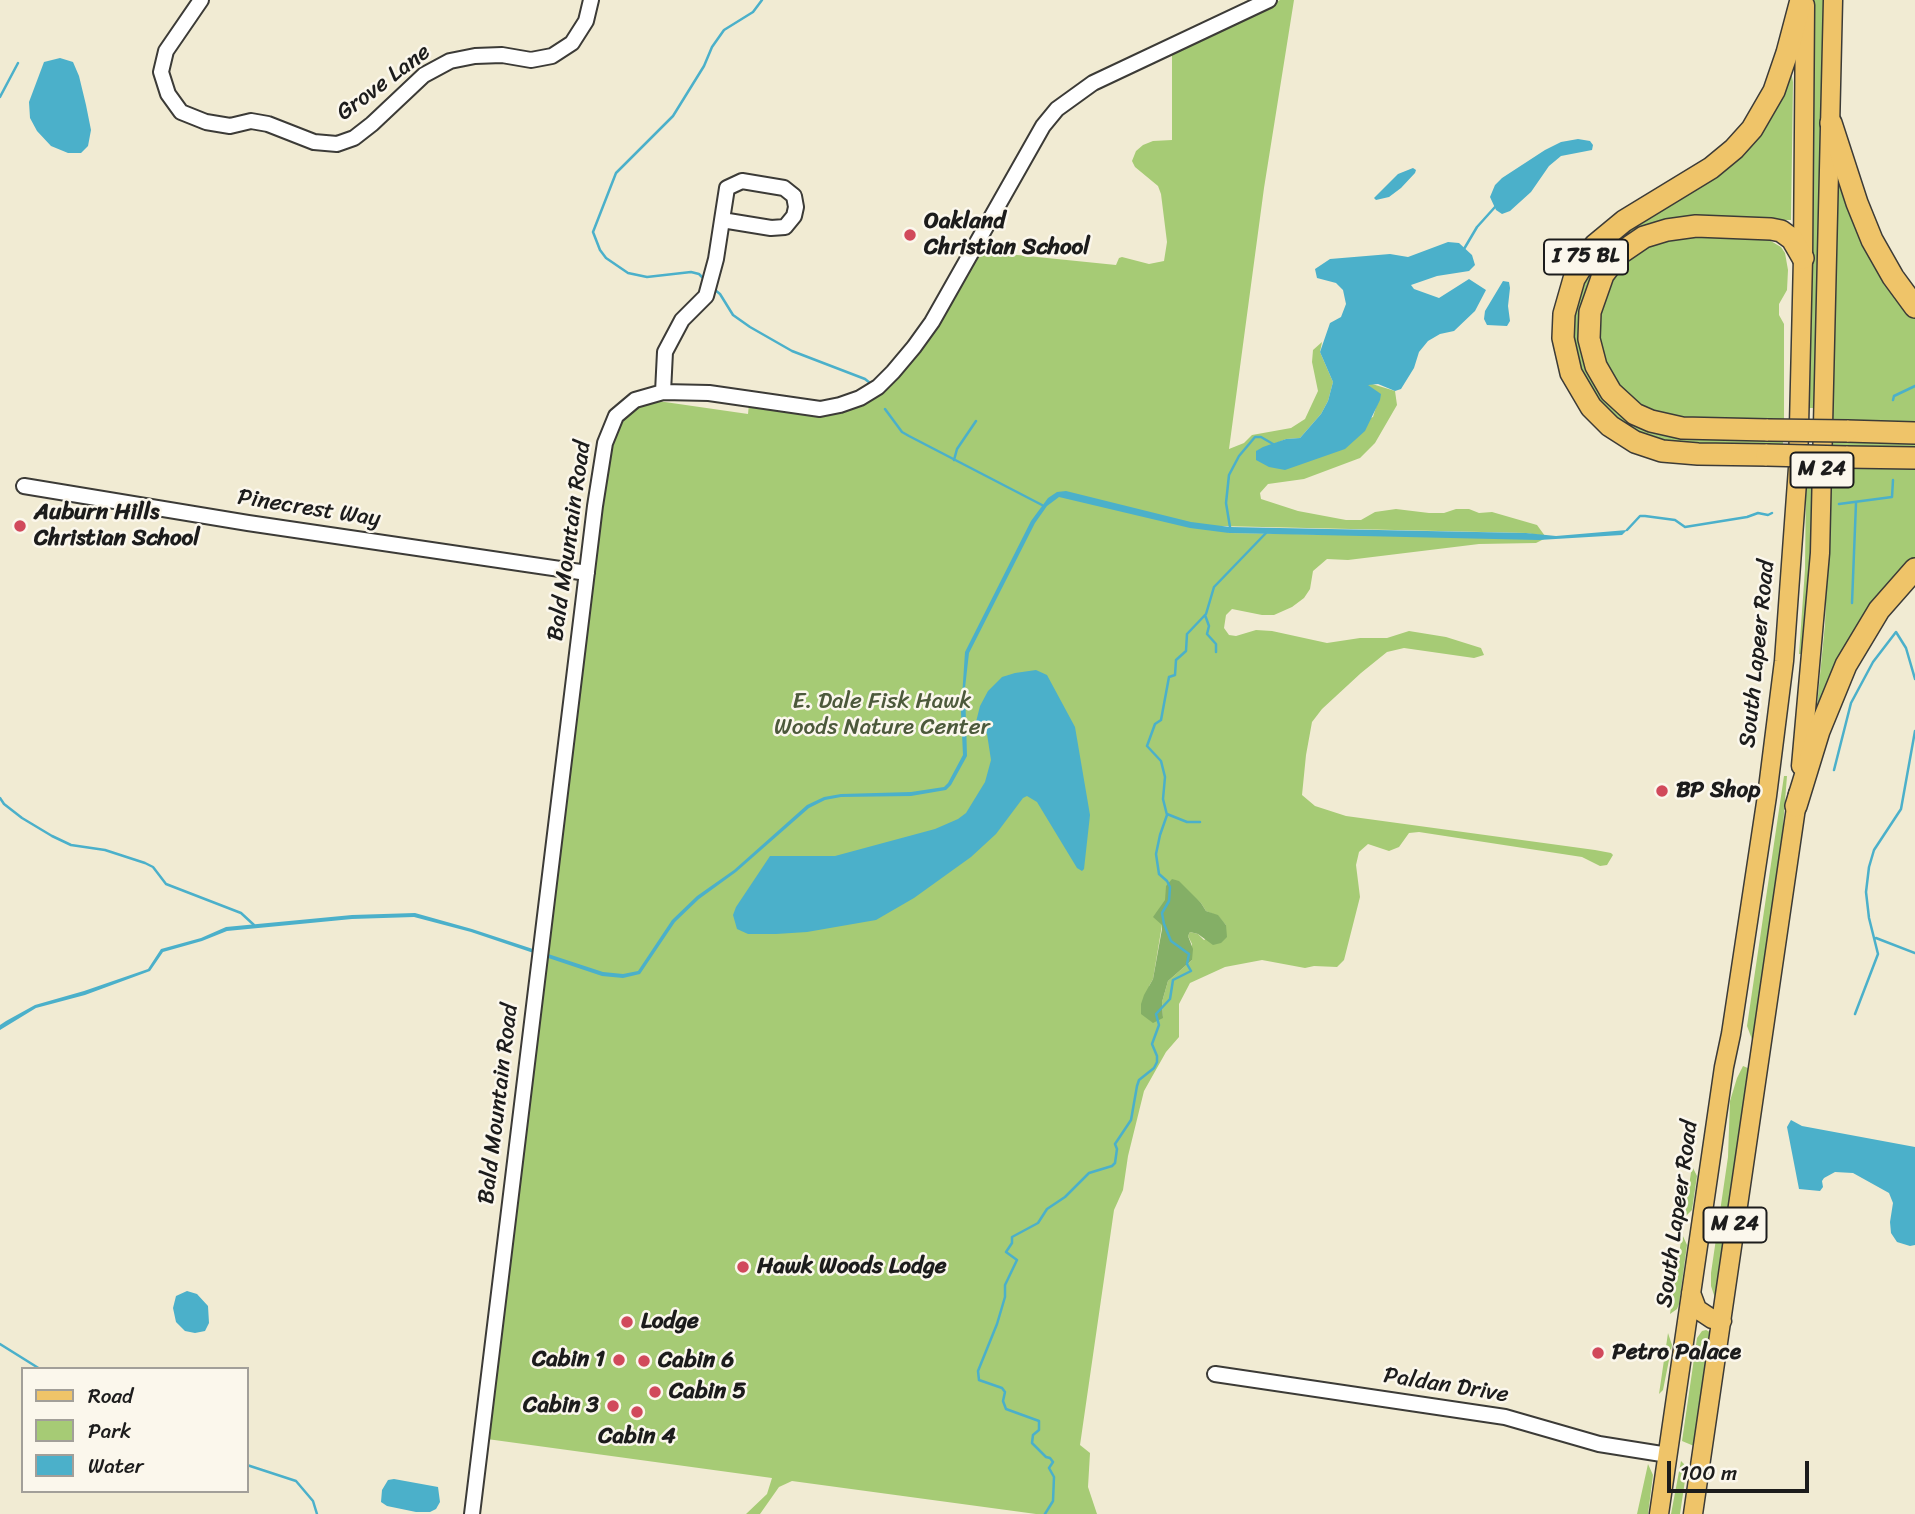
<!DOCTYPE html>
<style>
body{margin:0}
#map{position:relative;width:1915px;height:1514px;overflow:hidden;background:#f1ebd3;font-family:Sriracha,sans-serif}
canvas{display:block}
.legend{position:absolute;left:21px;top:1367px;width:228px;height:126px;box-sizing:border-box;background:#fbf7ec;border:2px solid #a29f99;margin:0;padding:9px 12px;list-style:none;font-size:21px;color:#1c1c1c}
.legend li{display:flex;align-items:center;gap:14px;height:35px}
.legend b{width:35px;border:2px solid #a29f99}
.scale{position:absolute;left:1667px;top:1461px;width:142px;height:32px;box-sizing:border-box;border:4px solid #1c1c1c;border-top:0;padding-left:9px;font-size:21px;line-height:24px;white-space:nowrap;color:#1c1c1c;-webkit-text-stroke:5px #fbf7ec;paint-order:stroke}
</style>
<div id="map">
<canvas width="1915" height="1514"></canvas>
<ul class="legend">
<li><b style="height:9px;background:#efc469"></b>Road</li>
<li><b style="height:19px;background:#a6cb75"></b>Park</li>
<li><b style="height:19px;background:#4bb0ca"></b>Water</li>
</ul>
<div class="scale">100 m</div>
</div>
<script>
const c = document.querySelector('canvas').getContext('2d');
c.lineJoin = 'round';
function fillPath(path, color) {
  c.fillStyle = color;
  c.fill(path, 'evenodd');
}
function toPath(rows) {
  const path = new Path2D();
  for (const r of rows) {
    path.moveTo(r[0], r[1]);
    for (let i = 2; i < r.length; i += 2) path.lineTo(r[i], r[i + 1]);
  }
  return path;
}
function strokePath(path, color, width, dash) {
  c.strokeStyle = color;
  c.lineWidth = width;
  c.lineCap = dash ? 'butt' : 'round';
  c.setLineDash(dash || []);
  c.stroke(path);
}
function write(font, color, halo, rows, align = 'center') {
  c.font = font + ' Sriracha,sans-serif';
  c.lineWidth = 5;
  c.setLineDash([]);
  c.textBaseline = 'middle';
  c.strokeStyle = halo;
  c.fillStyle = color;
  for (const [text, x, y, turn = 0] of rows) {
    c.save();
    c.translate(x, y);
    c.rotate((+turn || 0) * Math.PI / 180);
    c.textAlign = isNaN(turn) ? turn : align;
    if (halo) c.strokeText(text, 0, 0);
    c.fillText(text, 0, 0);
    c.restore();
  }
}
fillPath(toPath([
 [1280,0,1294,0,1264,188,1229,449,1244,443,1252,435,1291,428,1305,419,1318,391,1312,362,1313,350,1322,342,1320,352,1333,382,1328,401,1321,414,1300,438,1286,439,1257,451,1256,460,1373,417,1380,394,1367,386,1369,383,1395,391,1397,405,1375,443,1360,458,1304,479,1268,484,1260,493,1261,499,1298,511,1346,520,1361,520,1375,512,1396,509,1429,513,1444,513,1456,509,1469,509,1479,513,1492,512,1537,525,1545,536,1526,533,1219,526,1229,533,1546,538,1536,543,1479,544,1348,560,1327,559,1313,571,1310,589,1304,598,1292,607,1274,615,1262,615,1232,609,1226,615,1224,628,1229,635,1236,636,1256,630,1272,631,1327,643,1360,638,1387,638,1409,631,1446,637,1481,648,1484,655,1474,658,1404,648,1387,652,1361,673,1322,709,1312,722,1306,755,1302,795,1315,806,1346,816,1595,850,1611,853,1613,855,1607,865,1600,866,1582,857,1419,832,1409,833,1399,847,1389,851,1368,844,1359,852,1356,865,1360,897,1344,960,1337,967,1314,966,1305,968,1262,960,1225,967,1190,983,1179,1004,1179,1037,1166,1052,1144,1091,1128,1156,1123,1190,1114,1210,1080,1445,1090,1453,1088,1487,1097,1514,1036,1514,792,1481,779,1487,760,1514,746,1514,767,1494,772,1478,487,1439,610,445,618,424,633,408,651,400,748,414,749,404,803,413,874,396,899,377,917,355,978,251,1116,265,1119,258,1122,257,1149,264,1164,261,1167,242,1161,194,1158,186,1135,167,1132,161,1136,151,1143,145,1153,141,1172,140,1172,51],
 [1195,898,1201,903,1206,911,1218,916,1226,925,1204,940,1198,934,1190,932,1188,936,1192,944,1192,960,1168,981,1162,1002,1163,1018,1149,986,1153,979,1162,925],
 [1813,0,1825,0,1815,408,1809,408],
 [1791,70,1793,82,1791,220,1674,220,1587,289,1616,409,1783,440,1783,449,1670,446,1615,422,1579,375,1569,317,1598,250,1699,183],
 [1838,181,1845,181,1895,291,1915,317,1915,422,1832,421],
 [1703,237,1769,240,1781,247,1785,253,1788,270,1787,290,1779,304,1779,315,1784,324,1784,420,1686,419,1644,409,1622,390,1606,364,1598,332,1599,318,1612,279,1620,269,1629,259,1649,246,1675,238],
 [1833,441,1915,443,1915,451,1833,450],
 [1831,464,1915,466,1915,561,1822,707,1817,706,1825,624],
 [1806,482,1814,482,1814,517,1804,654,1799,654,1805,569],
 [1784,776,1787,776,1780,864,1753,1042,1747,1026],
 [1743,1066,1750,1069,1715,1298,1711,1286,1711,1273,1728,1157,1730,1101,1737,1078],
 [1692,1166,1697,1176,1692,1210,1684,1218],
 [1682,1234,1687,1245,1679,1304,1677,1309,1670,1314],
 [1706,1330,1712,1333,1694,1446,1682,1441,1697,1338,1702,1331],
 [1668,1333,1672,1345,1663,1390,1659,1394],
 [1681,1461,1687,1467,1680,1514,1671,1514],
 [1648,1464,1653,1475,1648,1514,1637,1514]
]), '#a6cb75');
fillPath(toPath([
 [1172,879,1179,881,1201,903,1206,911,1218,915,1226,925,1227,937,1221,943,1213,945,1198,934,1190,932,1188,936,1193,949,1192,960,1168,981,1162,1002,1163,1018,1153,1023,1141,1014,1141,1004,1144,995,1153,979,1162,929,1162,925,1153,917,1165,900,1166,886]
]), '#84af66');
fillPath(toPath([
 [60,58,73,62,79,76,86,105,91,130,88,146,81,153,68,153,51,146,37,131,30,118,29,102,44,62],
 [1578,139,1590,141,1593,145,1592,150,1561,156,1549,166,1531,192,1510,211,1502,214,1496,210,1490,197,1495,185,1502,178,1545,150,1561,142],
 [1413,168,1416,170,1415,173,1401,188,1389,197,1376,200,1374,198,1398,174],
 [1448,242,1459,243,1472,255,1475,265,1469,271,1437,276,1411,285,1414,289,1439,298,1469,279,1486,290,1475,311,1454,331,1440,334,1428,341,1419,352,1414,368,1401,389,1395,391,1378,384,1368,385,1381,394,1380,400,1365,431,1345,449,1285,470,1269,467,1256,460,1256,451,1263,447,1286,439,1300,438,1321,414,1328,401,1333,382,1320,352,1330,323,1341,317,1346,304,1343,290,1336,283,1317,278,1315,269,1330,259,1390,254,1408,257],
 [1503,281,1509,282,1510,288,1508,306,1510,321,1507,326,1487,325,1484,319,1485,311],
 [1066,491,1191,522,1230,527,1526,533,1556,536,1627,530,1622,535,1539,540,1229,533,1190,528,1059,497,1047,506,1035,523,969,653,965,688,967,756,951,785,946,790,911,796,841,797,825,800,809,808,736,872,699,899,675,922,640,974,623,978,602,976,471,932,414,917,352,919,227,931,202,941,163,952,150,971,85,995,36,1008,0,1030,0,1025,6,1021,35,1005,84,991,148,969,161,949,201,938,226,927,352,915,415,913,472,929,603,972,623,974,638,971,672,920,697,896,734,870,807,805,824,797,841,794,911,792,944,787,948,783,963,755,961,712,965,652,1031,521,1048,498,1057,492],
 [1036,670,1047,675,1075,727,1090,815,1084,869,1082,871,1077,868,1037,802,1027,796,1023,798,996,834,971,857,914,898,876,920,807,932,776,934,748,934,737,929,733,915,736,907,770,856,835,856,935,829,958,819,966,813,985,782,991,760,987,734,976,722,980,706,988,691,1002,677,1015,673],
 [1791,1120,1802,1126,1915,1147,1915,1245,1910,1246,1897,1242,1891,1233,1890,1222,1893,1203,1889,1193,1853,1173,1835,1172,1824,1178,1822,1181,1823,1187,1820,1191,1799,1189,1787,1127],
 [187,1291,197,1294,208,1306,209,1323,205,1331,195,1333,185,1331,176,1322,173,1308,176,1296],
 [394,1479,438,1487,440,1502,436,1509,430,1512,416,1512,387,1506,381,1502,382,1490,388,1480]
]), '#4bb0ca');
strokePath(toPath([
 [0,97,18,63],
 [1464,249,1477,227,1495,207],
 [705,280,699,274,691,272,647,277,628,273,606,258,600,250,593,232,616,173,673,116,704,66,712,47,724,30,753,12,762,0],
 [715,290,720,294,733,315,750,327,792,351,865,379,870,383],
 [1893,400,1894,396,1915,386],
 [885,409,902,432,909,436,1042,505],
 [954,460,957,449,976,421],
 [1839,504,1892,497,1893,480],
 [1230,527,1226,503,1229,475,1239,456,1255,437,1261,437,1273,444],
 [1627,530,1640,516,1645,516,1675,520,1685,527,1747,517,1758,513,1768,515,1772,513],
 [1852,603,1856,503],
 [1205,615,1209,626,1207,634,1216,644,1216,652],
 [1834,770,1851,703,1873,662,1896,632,1906,648,1915,679],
 [0,798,4,804,22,818,52,836,71,845,105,850,145,863,153,867,166,884,241,913,254,925],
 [1167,814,1187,822,1200,822],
 [1876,938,1915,953],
 [1855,1014,1878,954,1869,918,1866,892,1869,867,1874,850,1901,809,1915,731],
 [0,1344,40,1369],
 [247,1465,296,1481,313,1501,317,1514],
 [1045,1514,1053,1501,1054,1477,1049,1468,1053,1462,1050,1458,1046,1457,1032,1443,1033,1435,1039,1430,1039,1421,1006,1409,1003,1401,1005,1392,1002,1388,979,1380,978,1371,997,1324,1005,1297,1005,1285,1017,1260,1006,1252,1012,1243,1012,1237,1038,1223,1047,1209,1065,1197,1089,1173,1112,1166,1115,1163,1117,1149,1115,1144,1131,1120,1137,1086,1139,1080,1154,1068,1157,1062,1157,1056,1152,1044,1159,1025,1156,1014,1170,999,1173,980,1191,971,1187,964,1189,954,1171,941,1164,924,1162,913,1169,901,1170,887,1167,881,1159,874,1156,854,1160,835,1167,815,1163,799,1165,777,1161,761,1147,746,1155,724,1161,720,1169,677,1175,675,1176,660,1186,651,1187,634,1206,614,1214,587,1266,533]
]), '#4bb0ca', 2.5);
const minor = toPath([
 [201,0,166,51,161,72,168,94,181,112,206,122,230,126,251,121,268,124,314,142,337,144,354,138,372,124,424,75,450,61,475,56,502,55,531,60,552,56,572,43,586,21,591,0],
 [663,392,665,352,682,320,706,296,716,259,722,220,727,188,742,181,784,188,794,196,796,207,794,216,785,227,771,228,722,220],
 [24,486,248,523,587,573],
 [1215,1374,1505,1417,1599,1444,1668,1455],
 [472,1514,595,506,605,443,616,416,635,400,663,392,709,393,820,409,840,405,860,398,878,387,893,372,914,347,932,322,1043,126,1057,109,1093,83,1269,0]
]);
const major = toPath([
 [1801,766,1820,553,1833,0],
 [1691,1293,1697,1309,1712,1319,1722,1321],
 [1659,1514,1724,1067,1731,1034,1767,796,1784,661,1798,468,1803,258,1805,5],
 [1693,1514,1798,794]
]);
const highway = toPath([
 [1831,123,1857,203,1872,240,1893,277,1915,307],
 [1768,430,1682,428,1651,421,1635,414,1611,392,1596,366,1589,339,1590,312,1603,275,1619,254,1644,237,1667,230,1696,226,1771,229,1781,231,1792,239,1803,258],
 [1847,431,1915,433],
 [1767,455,1698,454,1662,451,1635,442,1610,426,1591,407,1571,373,1563,338,1564,314,1574,279,1595,245,1624,221,1711,168,1734,149,1752,129,1774,91,1787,53,1801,0],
 [1846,457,1915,458],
 [1796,806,1819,731,1846,665,1879,610,1915,569]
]);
strokePath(minor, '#3c3b37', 18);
strokePath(major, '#3c3b37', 21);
strokePath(highway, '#3c3b37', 24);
strokePath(minor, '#fff', 14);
strokePath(major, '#efc469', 18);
strokePath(highway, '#efc469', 21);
const highwayBridge = toPath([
 [1768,430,1847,431],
 [1767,455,1846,457]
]);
strokePath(highwayBridge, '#3c3b37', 24, []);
strokePath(highwayBridge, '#efc469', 21);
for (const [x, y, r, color] of [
 [910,235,7,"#d1495b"],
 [20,526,7,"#d1495b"],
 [1662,791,7,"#d1495b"],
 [743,1267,7,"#d1495b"],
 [627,1322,7,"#d1495b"],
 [1598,1353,7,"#d1495b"],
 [619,1360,7,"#d1495b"],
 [644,1361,7,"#d1495b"],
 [655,1392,7,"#d1495b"],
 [613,1406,7,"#d1495b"],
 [637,1412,7,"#d1495b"]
]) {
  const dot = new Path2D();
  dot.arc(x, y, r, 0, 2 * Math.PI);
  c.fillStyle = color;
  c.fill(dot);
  strokePath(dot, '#fbf7ec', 2.5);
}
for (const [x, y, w] of [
 [1586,257,84],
 [1822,470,63],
 [1735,1225,63]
]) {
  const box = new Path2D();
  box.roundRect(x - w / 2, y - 17.5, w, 35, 5);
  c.fillStyle = '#fbf7ec';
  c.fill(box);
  strokePath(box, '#1c1c1c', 2);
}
write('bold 21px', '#1c1c1c', null, [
 ["I 75 BL",1586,257],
 ["M 24",1822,470],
 ["M 24",1735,1225]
]);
write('23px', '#1c1c1c', '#fbf7ec', [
 ["Grove Lane",384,83,-37],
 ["Pinecrest Way",309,509,9],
 ["Bald Mountain Road",570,541,-82],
 ["South Lapeer Road",1758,654,-84],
 ["Bald Mountain Road",499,1104,-83],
 ["South Lapeer Road",1678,1214,-82],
 ["Paldan Drive",1446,1386,9]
]);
write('bold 23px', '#1c1c1c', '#fbf7ec', [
 ["Oakland",924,222],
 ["Christian School",924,248],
 ["Auburn Hills",34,513],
 ["Christian School",34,539],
 ["BP Shop",1676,791],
 ["Hawk Woods Lodge",757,1267],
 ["Lodge",641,1322],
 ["Petro Palace",1612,1353],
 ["Cabin 1",605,1360,"right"],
 ["Cabin 6",658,1361],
 ["Cabin 5",669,1392],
 ["Cabin 3",599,1406,"right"],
 ["Cabin 4",637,1437,"center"]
], 'left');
write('23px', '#4c593b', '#fbf7ec', [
 ["E. Dale Fisk Hawk",882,702],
 ["Woods Nature Center",882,728]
]);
</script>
